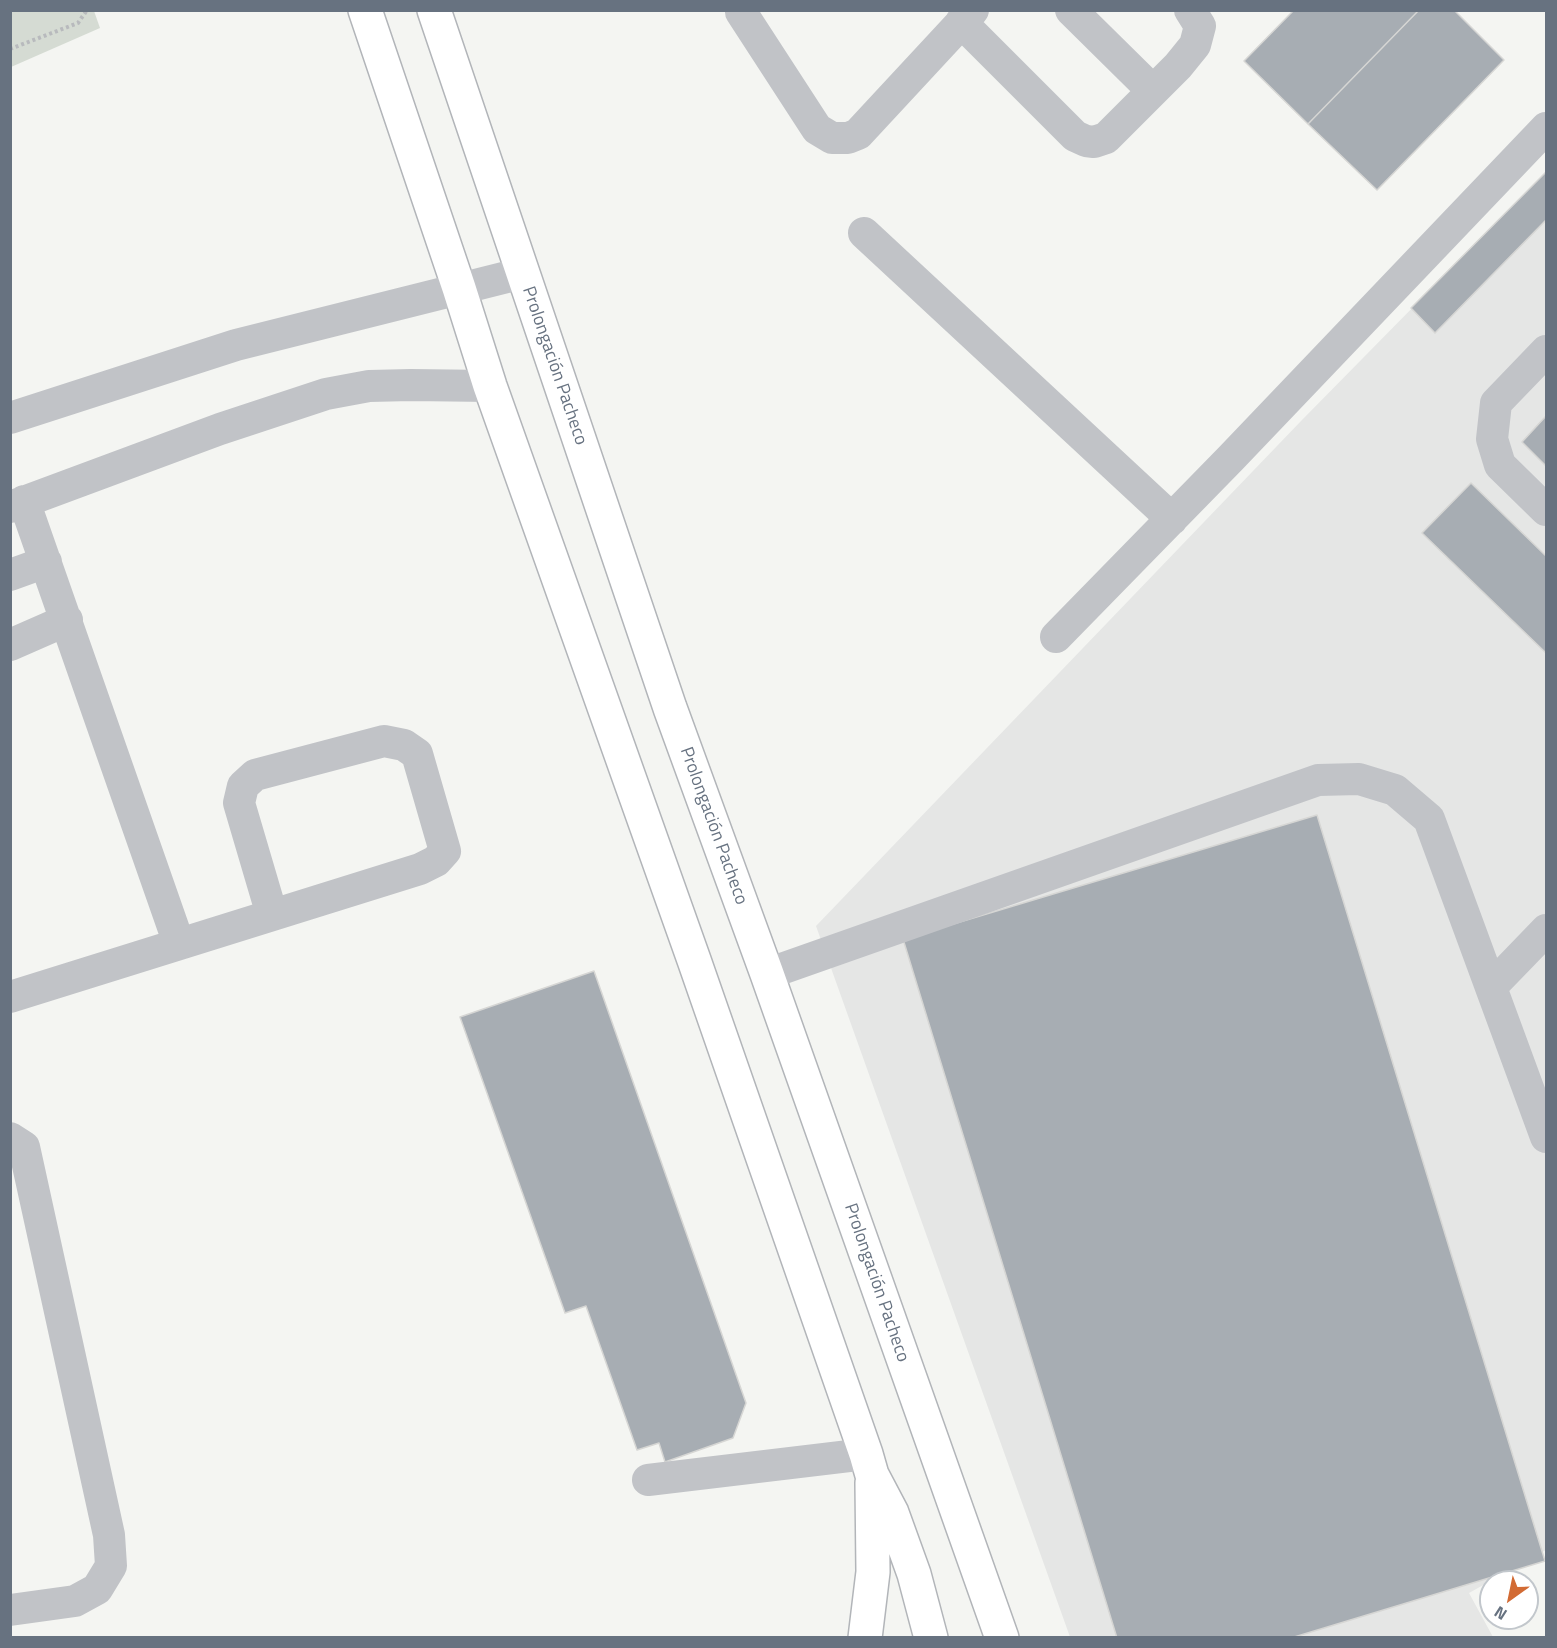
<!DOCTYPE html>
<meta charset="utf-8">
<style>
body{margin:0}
#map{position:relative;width:1557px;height:1648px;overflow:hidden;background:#f4f5f2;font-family:"Titillium Web",sans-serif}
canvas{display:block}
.frame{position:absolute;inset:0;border:12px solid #677280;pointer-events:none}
.north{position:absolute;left:1479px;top:1570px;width:60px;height:60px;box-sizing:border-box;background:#fff;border:2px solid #c2c7cc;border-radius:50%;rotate:213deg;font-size:16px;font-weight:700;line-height:24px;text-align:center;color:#677280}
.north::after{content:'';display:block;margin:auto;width:21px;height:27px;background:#d26b34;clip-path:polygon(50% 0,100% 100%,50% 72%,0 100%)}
</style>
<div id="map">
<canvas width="1557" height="1648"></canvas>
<div class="frame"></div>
<div class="north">N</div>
</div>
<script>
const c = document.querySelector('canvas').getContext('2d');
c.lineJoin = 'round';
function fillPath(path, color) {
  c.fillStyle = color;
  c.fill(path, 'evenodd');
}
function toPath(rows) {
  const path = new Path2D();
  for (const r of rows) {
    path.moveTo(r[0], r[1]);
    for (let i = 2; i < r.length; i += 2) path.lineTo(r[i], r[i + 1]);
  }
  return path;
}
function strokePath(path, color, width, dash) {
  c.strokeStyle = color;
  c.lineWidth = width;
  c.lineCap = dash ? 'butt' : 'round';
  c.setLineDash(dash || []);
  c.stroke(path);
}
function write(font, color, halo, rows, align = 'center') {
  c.font = font + ' "Titillium Web",sans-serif';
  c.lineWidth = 6;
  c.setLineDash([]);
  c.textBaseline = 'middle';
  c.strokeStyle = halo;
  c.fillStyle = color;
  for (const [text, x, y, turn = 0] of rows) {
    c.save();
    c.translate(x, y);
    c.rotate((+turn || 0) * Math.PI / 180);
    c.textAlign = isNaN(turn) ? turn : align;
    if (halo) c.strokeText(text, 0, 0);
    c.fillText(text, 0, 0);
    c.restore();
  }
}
fillPath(toPath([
 [1546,172,1546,1550,1469,1593,1493,1637,1070,1637,816,926,1301,421]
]), '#e5e6e5');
fillPath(toPath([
 [11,10,94,11,100,28,11,67]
]), '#d5dbd3');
const building = toPath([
 [1294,10,1419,10,1308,124,1244,61,1294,10],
 [1419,10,1454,10,1504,60,1377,190,1308,124,1419,10],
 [1546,172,1546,220,1435,333,1411,308,1546,172],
 [1546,416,1546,466,1522,442,1546,416],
 [1471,483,1546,556,1546,653,1422,533,1471,483],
 [1317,815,1545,1561,1291,1638,1117,1638,903,939,1317,815],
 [594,971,746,1403,733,1438,665,1462,659,1443,637,1450,586,1306,565,1313,460,1017,594,971]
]);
fillPath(building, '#a7adb3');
strokePath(building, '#d6d6d4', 1.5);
const major = toPath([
 [365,10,459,288,490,386,694,960,866,1454,872,1475,892,1513,914,1574,931,1638],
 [434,10,670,708,767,974,1002,1638],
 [865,1638,873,1572,872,1483]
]);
strokePath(major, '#b2b5b9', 36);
strokePath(toPath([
 [10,49,78,23,87,10]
]), '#b8babd', 4, [3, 3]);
strokePath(toPath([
 [1071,10,1153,91],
 [741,12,817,129,832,138,848,138,858,134,973,10],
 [961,22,1075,136,1086,141,1094,142,1106,138,1178,66,1195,45,1200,26,1190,10],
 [864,233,1172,519],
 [1546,351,1496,403,1492,439,1500,465,1546,510],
 [10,418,236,345,523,273],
 [24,501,179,944],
 [10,507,220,429,326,394,369,386,411,385,490,386],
 [10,575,46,562],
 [1056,637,1231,458,1546,128],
 [10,645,67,620],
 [767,974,1318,780,1359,779,1395,790,1429,819,1546,1137],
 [1491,987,1546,930],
 [10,997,420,869,436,861,445,851,417,754,404,745,384,741,255,775,243,786,239,803,272,915],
 [10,1138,24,1147,109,1535,111,1566,97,1589,75,1601,10,1610],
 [648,1480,866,1454]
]), '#c1c3c7', 32);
strokePath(major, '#fff', 33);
write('18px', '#677280', '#fff', [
 ["Prolongación Pacheco",554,366,71],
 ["Prolongación Pacheco",713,826,70],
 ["Prolongación Pacheco",876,1283,71]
]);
</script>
